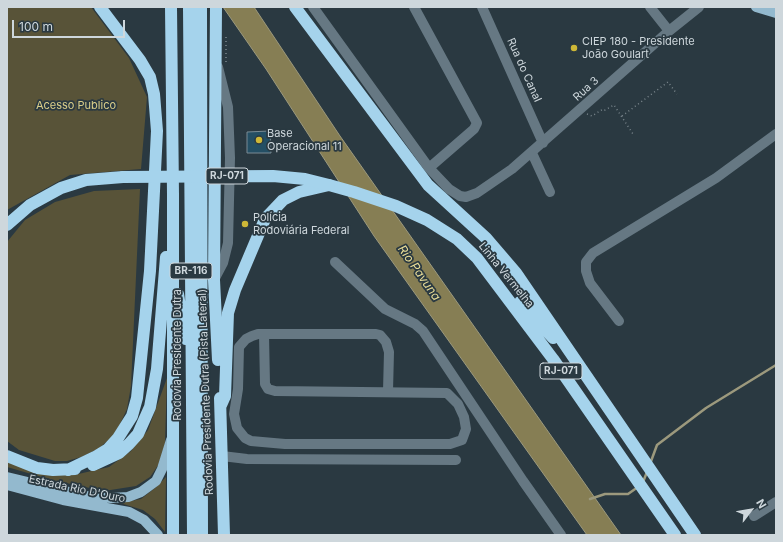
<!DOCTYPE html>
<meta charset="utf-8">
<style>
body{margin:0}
#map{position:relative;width:783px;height:542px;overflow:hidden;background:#2a3941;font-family:Inter,sans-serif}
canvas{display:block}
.frame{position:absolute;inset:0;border:8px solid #ced7dc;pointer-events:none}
.north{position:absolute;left:731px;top:490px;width:40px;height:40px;-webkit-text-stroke:3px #2a3941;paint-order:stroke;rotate:59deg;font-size:11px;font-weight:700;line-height:16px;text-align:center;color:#ced7dc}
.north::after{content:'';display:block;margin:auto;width:14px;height:18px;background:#ced7dc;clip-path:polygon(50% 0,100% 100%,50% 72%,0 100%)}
.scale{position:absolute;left:12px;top:20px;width:113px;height:18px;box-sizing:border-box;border:2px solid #ced7dc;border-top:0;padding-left:5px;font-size:12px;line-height:14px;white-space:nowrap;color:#ced7dc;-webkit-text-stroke:3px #2a3941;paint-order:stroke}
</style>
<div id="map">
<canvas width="783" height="542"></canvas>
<div class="frame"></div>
<div class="north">N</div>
<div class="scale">100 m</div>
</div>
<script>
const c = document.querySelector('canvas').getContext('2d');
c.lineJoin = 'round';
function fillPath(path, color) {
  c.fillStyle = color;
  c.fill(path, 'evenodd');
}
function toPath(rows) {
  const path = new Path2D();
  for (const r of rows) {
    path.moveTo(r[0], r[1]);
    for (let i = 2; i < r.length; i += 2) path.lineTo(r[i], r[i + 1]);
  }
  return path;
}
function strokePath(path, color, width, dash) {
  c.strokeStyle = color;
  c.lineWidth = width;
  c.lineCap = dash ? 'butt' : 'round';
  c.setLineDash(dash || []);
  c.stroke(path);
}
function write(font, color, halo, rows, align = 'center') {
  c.font = font + ' Inter,sans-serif';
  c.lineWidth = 3.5;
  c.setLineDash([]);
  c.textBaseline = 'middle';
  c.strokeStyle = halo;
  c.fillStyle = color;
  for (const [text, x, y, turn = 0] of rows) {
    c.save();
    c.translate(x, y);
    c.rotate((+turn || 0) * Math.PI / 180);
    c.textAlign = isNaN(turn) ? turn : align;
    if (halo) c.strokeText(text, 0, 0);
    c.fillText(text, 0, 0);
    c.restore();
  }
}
fillPath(toPath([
 [8,7,91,7,129,58,147,97,141,169,70,175,7,210],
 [140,189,131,386,127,409,120,424,112,437,98,449,81,457,67,461,55,461,19,450,7,441,7,242,25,220,55,202,94,191],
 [167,378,165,443,159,464,150,477,136,486,104,491,52,480,7,467,7,460,53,475,74,475,109,467,131,451,148,430],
 [166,477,165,532,155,519,143,510,120,503,141,499,155,488]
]), '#585338');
const water = toPath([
 [223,7,254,7,340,136,621,535,587,535,374,236,266,69,223,7]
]);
fillPath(water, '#867e54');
strokePath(water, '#9c997d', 1);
strokePath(toPath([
 [650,464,657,445,706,408,776,365],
 [643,482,647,472],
 [590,499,605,494,628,494,638,487]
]), '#9c997d', 2.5);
const building = toPath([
 [270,131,271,153,247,153,247,132,270,131]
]);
fillPath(building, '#244f64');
strokePath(building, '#7a8b94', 1);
strokePath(toPath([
 [226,37,226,63],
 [587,114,592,116,603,109,605,110,614,105,633,134],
 [622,116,668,82,677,94]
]), '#7b878d', 1.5, [1, 3]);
strokePath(toPath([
 [313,7,429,168,449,189,460,196,466,197,477,193,512,169,669,31,699,7],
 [414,7,477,123,474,129,429,168],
 [482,7,543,143],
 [650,7,669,31],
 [532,153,550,192],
 [335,262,385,309,415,324,423,331,523,481,561,535],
 [214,280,223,263,228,243,230,158,228,107,218,67],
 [619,321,590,283,586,271,586,262,593,253,716,178,776,134],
 [264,334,265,384,268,389,275,391,447,393,458,404,464,417,466,429,462,440,450,444,285,444,251,441,245,438,237,428,234,414,238,389,239,347,246,339,252,336,258,334,376,334,380,335,386,342,389,352,388,391],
 [222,456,247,459,456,460],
 [754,516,776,502]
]), '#667883', 10);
strokePath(toPath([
 [756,7,776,13],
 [7,477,86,496,111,498,128,497,141,492,156,481,162,469,171,440],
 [7,485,63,500,129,512,144,520,158,535]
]), '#93b9ce', 10);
strokePath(toPath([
 [171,7,173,195,173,535],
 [189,7,193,535],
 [201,7,202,535],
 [216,7,214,280,218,360],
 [295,7,428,185,486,238,516,273,695,535],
 [7,225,30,205,61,188,86,180,123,177],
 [178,294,185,339],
 [520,302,553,338],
 [220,398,224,535],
 [221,405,225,396,228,313,235,290,265,219,283,200,299,192,329,185,354,192,396,206,427,220,457,239,477,258,553,359,675,535],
 [7,456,37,468,53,470,75,469],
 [93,465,119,453,129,444,138,434,150,407,157,369,166,257],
 [68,470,95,457,108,449,118,438,132,416,137,398,150,271,157,131,154,94,150,77,140,60,100,7]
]), '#a5d3ec', 12);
strokePath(toPath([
 [123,177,273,176,305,179,329,185]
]), '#a5d3ec', 12);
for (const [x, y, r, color] of [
 [574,48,4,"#ceb837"],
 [259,140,4,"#ceb837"],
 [245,224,4,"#ceb837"]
]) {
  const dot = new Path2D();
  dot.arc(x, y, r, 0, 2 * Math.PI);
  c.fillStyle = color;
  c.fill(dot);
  strokePath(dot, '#2a3941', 1.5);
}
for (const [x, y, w] of [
 [227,176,42],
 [191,271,42],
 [561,371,42]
]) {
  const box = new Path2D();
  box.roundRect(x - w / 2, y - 8, w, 16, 3);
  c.fillStyle = '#2a3941';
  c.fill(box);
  strokePath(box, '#ced7dc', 1);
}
write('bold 10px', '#ced7dc', null, [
 ["RJ-071",227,176],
 ["BR-116",191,271],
 ["RJ-071",561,371]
]);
write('11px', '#ced7dc', '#2a3941', [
 ["CIEP 180 - Presidente",582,42],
 ["João Goulart",582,55],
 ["Base",267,134],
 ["Operacional 11",267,147],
 ["Polícia",253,218],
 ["Rodoviária Federal",253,231]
], 'left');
write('11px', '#ced7dc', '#2a3941', [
 ["Rua do Canal",524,70,66],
 ["Rua 3",586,89,-42],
 ["Linha Vermelha",506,275,51],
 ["Rodovia Presidente Dutra",178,355,-90],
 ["Rodovia Presidente Dutra (Pista Lateral)",206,392,-92],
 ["Estrada Rio D'Ouro",77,489,12]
]);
write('11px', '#dace89', '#2a3941', [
 ["Acesso Publico",76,106]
]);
write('italic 12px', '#e8dc97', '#2a3941', [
 ["Rio Pavuna",419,273,55]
]);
</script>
